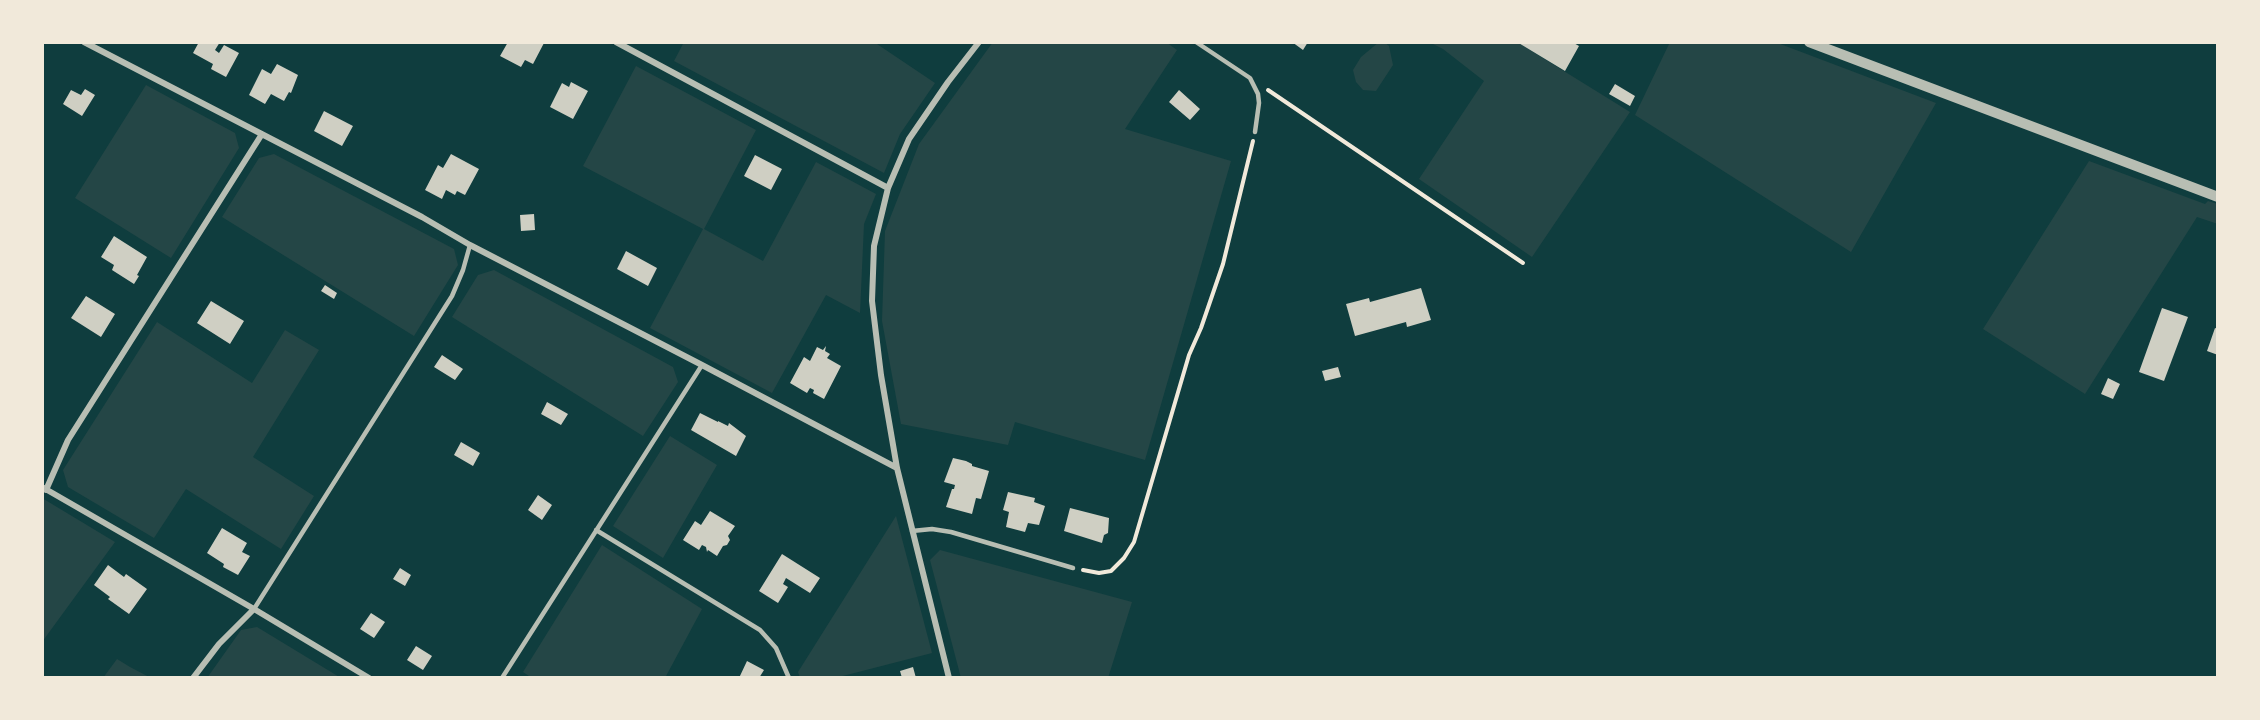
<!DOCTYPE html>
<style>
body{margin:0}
#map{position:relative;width:2260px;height:720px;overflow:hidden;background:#0f3d3e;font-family:"Noto Sans",sans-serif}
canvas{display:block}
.frame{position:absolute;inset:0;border:44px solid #f1e9da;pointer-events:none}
</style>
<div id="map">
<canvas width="2260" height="720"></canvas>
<div class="frame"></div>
</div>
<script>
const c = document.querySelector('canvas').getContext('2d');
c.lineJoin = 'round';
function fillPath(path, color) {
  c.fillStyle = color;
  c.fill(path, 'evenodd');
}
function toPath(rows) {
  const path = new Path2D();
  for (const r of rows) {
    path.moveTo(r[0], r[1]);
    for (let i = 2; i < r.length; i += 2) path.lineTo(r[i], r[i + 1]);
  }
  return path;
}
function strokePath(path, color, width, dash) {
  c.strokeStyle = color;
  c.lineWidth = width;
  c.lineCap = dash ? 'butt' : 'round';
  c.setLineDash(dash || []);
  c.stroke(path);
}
fillPath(toPath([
 [684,42,874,42,935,83,900,134,884,173,674,61],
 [993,42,1166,42,1177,50,1125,129,1231,161,1145,460,1015,422,1008,445,901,424,882,321,885,231,919,144],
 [1379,42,1384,42,1389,46,1393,65,1376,91,1363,90,1356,82,1353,70,1361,57],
 [1429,42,1517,42,1630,112,1532,257,1419,179,1484,81,1443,49],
 [1670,42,1775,42,1936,103,1851,252,1635,115],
 [636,66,756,130,704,229,763,261,816,162,876,194,864,224,860,313,826,295,772,393,650,328,703,229,583,166],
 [146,85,235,133,239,148,171,258,75,198],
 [274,154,454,249,458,265,414,336,222,217,259,158],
 [2089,161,2205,204,2208,201,2218,204,2218,224,2197,217,2085,394,1983,329],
 [494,270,673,367,678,382,643,436,452,317,478,275],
 [157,322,252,383,285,330,319,350,253,457,314,496,281,549,186,489,154,538,68,487,63,470],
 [670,436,717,465,663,558,613,526],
 [42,498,115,542,42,642],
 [896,516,932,653,835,678,800,678,798,672],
 [602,545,702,609,665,678,532,678,523,672],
 [940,550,1132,602,1108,678,961,678,930,560],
 [257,627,341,678,207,678,241,630],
 [117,659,130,667,151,678,103,678]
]), '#244646');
fillPath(toPath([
 [199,42,220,42,215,50,219,53,224,45,239,53,226,77,211,69,213,64,193,53],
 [508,42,543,42,544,43,533,64,525,60,521,67,500,56],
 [1292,42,1308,42,1303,50],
 [1517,42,1572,42,1579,46,1565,71],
 [277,64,298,75,291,93,289,92,284,101,271,94,265,104,249,95,262,69,271,74],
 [571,82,588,91,573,119,550,107,562,83,569,87],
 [1615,84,1635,96,1630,106,1609,94],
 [85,89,95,95,82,116,63,104,71,90,81,95],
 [1179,90,1200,109,1190,120,1169,102],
 [324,111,353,126,342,146,314,131],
 [451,154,479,169,465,195,457,191,455,195,446,190,442,199,425,190,438,165,443,168],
 [755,155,782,169,771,190,744,176],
 [534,214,535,230,521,231,520,215],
 [114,236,147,257,137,275,139,276,134,284,112,270,114,265,101,257],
 [626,251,657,268,648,286,617,269],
 [325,285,337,293,334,299,321,291],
 [1421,288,1431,320,1407,327,1406,322,1355,336,1346,304,1369,298,1370,302],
 [86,296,115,314,101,337,71,318],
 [211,301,244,321,230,344,197,323],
 [2162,308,2188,317,2164,381,2139,372],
 [2215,328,2218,329,2218,355,2207,351],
 [826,346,825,351,830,354,827,358,841,366,824,399,813,393,814,390,810,388,807,393,790,383,804,357,810,361,817,347,823,350],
 [442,355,463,369,455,380,434,367],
 [1338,367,1341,377,1325,381,1322,371],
 [2108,378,2120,384,2113,399,2101,394],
 [547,402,568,414,561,425,541,414],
 [700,413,718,422,718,421,728,426,729,423,746,436,736,456,691,430],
 [461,442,480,453,473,466,454,455],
 [953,458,966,461,972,464,972,466,989,471,981,499,976,498,972,514,946,507,952,489,954,489,955,485,944,482],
 [1008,492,1035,498,1034,502,1045,506,1039,525,1028,523,1025,532,1006,527,1009,512,1003,510],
 [538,495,552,505,542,520,528,510],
 [1070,508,1109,518,1108,533,1104,535,1102,543,1064,531],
 [710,511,735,526,728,536,730,540,727,545,723,546,717,556,708,550,707,552,706,547,702,545,699,550,683,540,695,521,701,525],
 [222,528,247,543,242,552,250,556,238,575,223,567,224,564,207,553],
 [782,554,820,578,810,593,786,578,783,584,788,587,778,603,759,591],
 [108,565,124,577,126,574,147,589,129,614,108,599,110,597,94,585],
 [400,568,411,575,405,586,393,579],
 [371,613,385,622,374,638,360,629],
 [416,646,432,656,423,670,407,660],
 [747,661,764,670,759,678,739,678],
 [913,667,916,678,902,678,900,671]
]), '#cfcfc3');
strokePath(toPath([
 [1268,90,1523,263],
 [1083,570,1099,573,1111,571,1124,558,1134,542,1189,355,1201,328,1223,264,1253,141]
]), '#f1e9da', 4);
strokePath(toPath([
 [1196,42,1250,78,1258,94,1259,103,1255,132],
 [596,530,760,630,776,648,789,678],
 [912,531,932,529,951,532,1073,568],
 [254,609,452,296,463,270,470,245],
 [502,678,702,365]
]), '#b8beb3', 4.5);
strokePath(toPath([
 [84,42,422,217,470,245,702,365,897,468],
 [616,42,888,188],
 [42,487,254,609,369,678],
 [46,490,68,440,262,134],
 [193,678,219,644,254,609],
 [949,678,897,468,881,375,872,301,874,246,888,188,909,139,948,82,979,42]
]), '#b8beb3', 6);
strokePath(toPath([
 [1809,42,2218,197]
]), '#b8beb3', 10);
</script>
